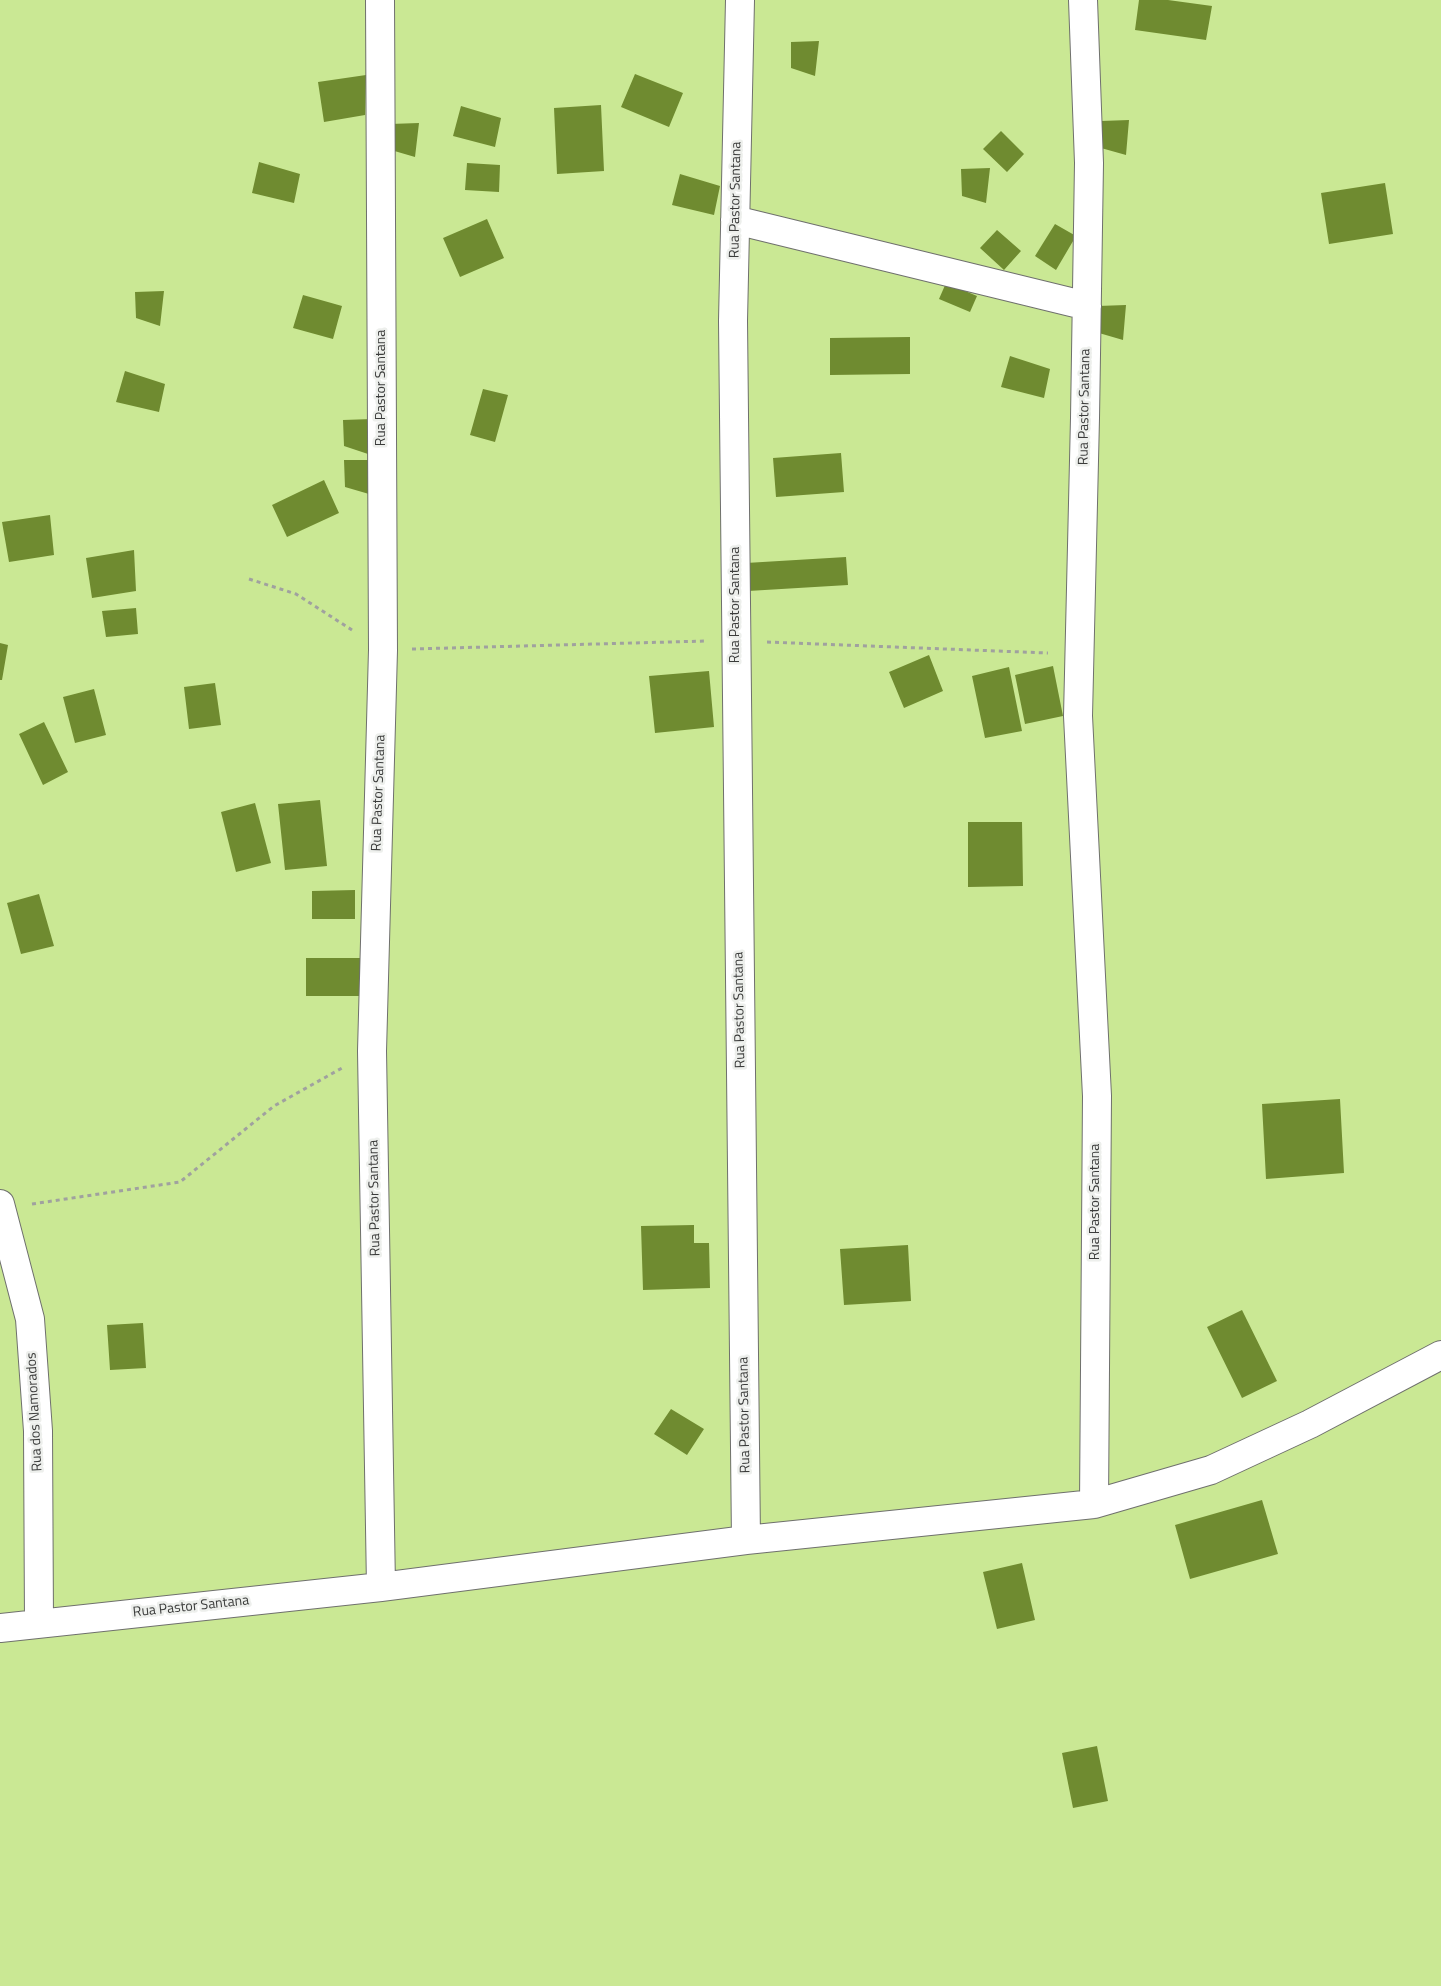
<!DOCTYPE html>
<style>
body{margin:0}
canvas{display:block;background:#edefec}
</style>
<canvas width="1441" height="1986"></canvas>
<script>
const c = document.querySelector('canvas').getContext('2d');
c.lineJoin = 'round';
function fillPath(path, color) {
  c.fillStyle = color;
  c.fill(path, 'evenodd');
}
function toPath(rows) {
  const path = new Path2D();
  for (const r of rows) {
    path.moveTo(r[0], r[1]);
    for (let i = 2; i < r.length; i += 2) path.lineTo(r[i], r[i + 1]);
  }
  return path;
}
function strokePath(path, color, width, dash) {
  c.strokeStyle = color;
  c.lineWidth = width;
  c.lineCap = dash ? 'butt' : 'round';
  c.setLineDash(dash || []);
  c.stroke(path);
}
function write(font, color, halo, rows, align = 'center') {
  c.font = font + ' "Titillium Web",sans-serif';
  c.lineWidth = 5;
  c.setLineDash([]);
  c.textBaseline = 'middle';
  c.strokeStyle = halo;
  c.fillStyle = color;
  for (const [text, x, y, turn = 0] of rows) {
    c.save();
    c.translate(x, y);
    c.rotate((+turn || 0) * Math.PI / 180);
    c.textAlign = isNaN(turn) ? turn : align;
    if (halo) c.strokeText(text, 0, 0);
    c.fillText(text, 0, 0);
    c.restore();
  }
}
fillPath(toPath([
 [0,0,1441,0,1441,1986,0,1986]
]), '#cae894');
fillPath(toPath([
 [1139,0,1168,0,1212,6,1206,40,1135,30],
 [819,41,815,76,791,68,791,42],
 [635,74,683,93,669,127,621,107],
 [366,75,365,115,324,122,318,82],
 [601,105,604,171,557,174,554,108],
 [461,106,501,118,495,147,453,136],
 [1129,120,1126,155,1101,148,1101,121],
 [419,123,415,157,391,150,390,124],
 [1001,131,1024,154,1007,172,983,149],
 [259,162,300,174,294,203,252,193],
 [467,163,500,165,499,192,465,190],
 [990,168,986,203,962,196,961,169],
 [680,174,720,186,714,215,672,205],
 [1385,183,1393,234,1329,244,1321,193],
 [487,219,504,258,460,277,443,238],
 [1055,224,1076,236,1056,270,1035,256],
 [997,230,1021,251,1004,270,980,248],
 [946,283,977,296,970,312,939,299],
 [164,291,160,326,136,318,135,292],
 [303,295,342,306,333,339,293,328],
 [1126,305,1123,340,1099,333,1098,306],
 [910,337,910,374,830,375,830,338],
 [1010,356,1050,369,1044,398,1001,387],
 [125,371,165,384,159,412,116,402],
 [483,389,508,395,495,442,470,435],
 [372,419,368,454,344,446,343,420],
 [841,453,844,492,776,497,773,458],
 [344,460,373,460,369,494,345,487],
 [324,480,339,513,287,537,272,505],
 [50,515,54,555,9,562,2,522],
 [134,550,136,591,92,598,86,558],
 [846,557,848,585,748,591,746,563],
 [136,608,138,634,106,637,102,611],
 [0,643,8,645,2,680,0,680],
 [929,655,943,691,904,708,889,672],
 [1053,666,1063,716,1025,724,1015,675],
 [1009,667,1022,731,985,738,972,676],
 [709,671,714,727,655,733,649,676],
 [215,683,221,725,189,729,184,687],
 [94,689,106,735,75,743,63,697],
 [44,722,68,772,43,785,19,734],
 [320,800,327,866,285,870,278,804],
 [255,803,271,863,236,872,221,812],
 [968,822,1022,822,1023,886,968,887],
 [355,890,355,919,312,919,312,891],
 [39,894,54,946,21,954,7,903],
 [306,958,361,958,360,996,306,996],
 [1340,1099,1344,1173,1266,1179,1262,1104],
 [694,1225,694,1243,709,1243,710,1288,643,1290,641,1226],
 [908,1245,911,1301,844,1305,840,1249],
 [1242,1310,1277,1381,1242,1398,1207,1327],
 [143,1323,146,1368,110,1370,107,1325],
 [671,1409,704,1429,687,1455,654,1434],
 [1262,1500,1278,1554,1190,1579,1175,1525],
 [1022,1563,1035,1620,997,1629,983,1572],
 [1097,1746,1108,1801,1073,1808,1062,1753]
]), '#6f8b30');
const minor = toPath([
 [380,0,383,650,372,1051,381,1587],
 [740,0,733,321,746,1540],
 [1083,0,1089,163,1085,418,1078,716,1097,1096,1094,1504],
 [735,220,1087,306],
 [0,1204,30,1319,38,1431,39,1623],
 [0,1628,381,1587,746,1540,1094,1504,1211,1470,1310,1424,1441,1355]
]);
strokePath(minor, '#6f706d', 30);
strokePath(toPath([
 [249,579,296,594,352,630],
 [767,642,1048,653],
 [412,649,706,641],
 [32,1204,180,1182,274,1106,342,1068]
]), '#a0a19f', 3, [4, 4]);
strokePath(minor, '#fff', 28);
write('14px', '#3b3c3b', '#edefec', [
 ["Rua Pastor Santana",736,200,-89],
 ["Rua Pastor Santana",382,388,-90],
 ["Rua Pastor Santana",1085,407,-89],
 ["Rua Pastor Santana",736,605,-90],
 ["Rua Pastor Santana",379,793,-88],
 ["Rua Pastor Santana",740,1010,-91],
 ["Rua Pastor Santana",375,1198,-91],
 ["Rua Pastor Santana",1096,1202,-90],
 ["Rua dos Namorados",35,1412,-93],
 ["Rua Pastor Santana",745,1415,-91],
 ["Rua Pastor Santana",191,1607,-6]
]);
</script>
